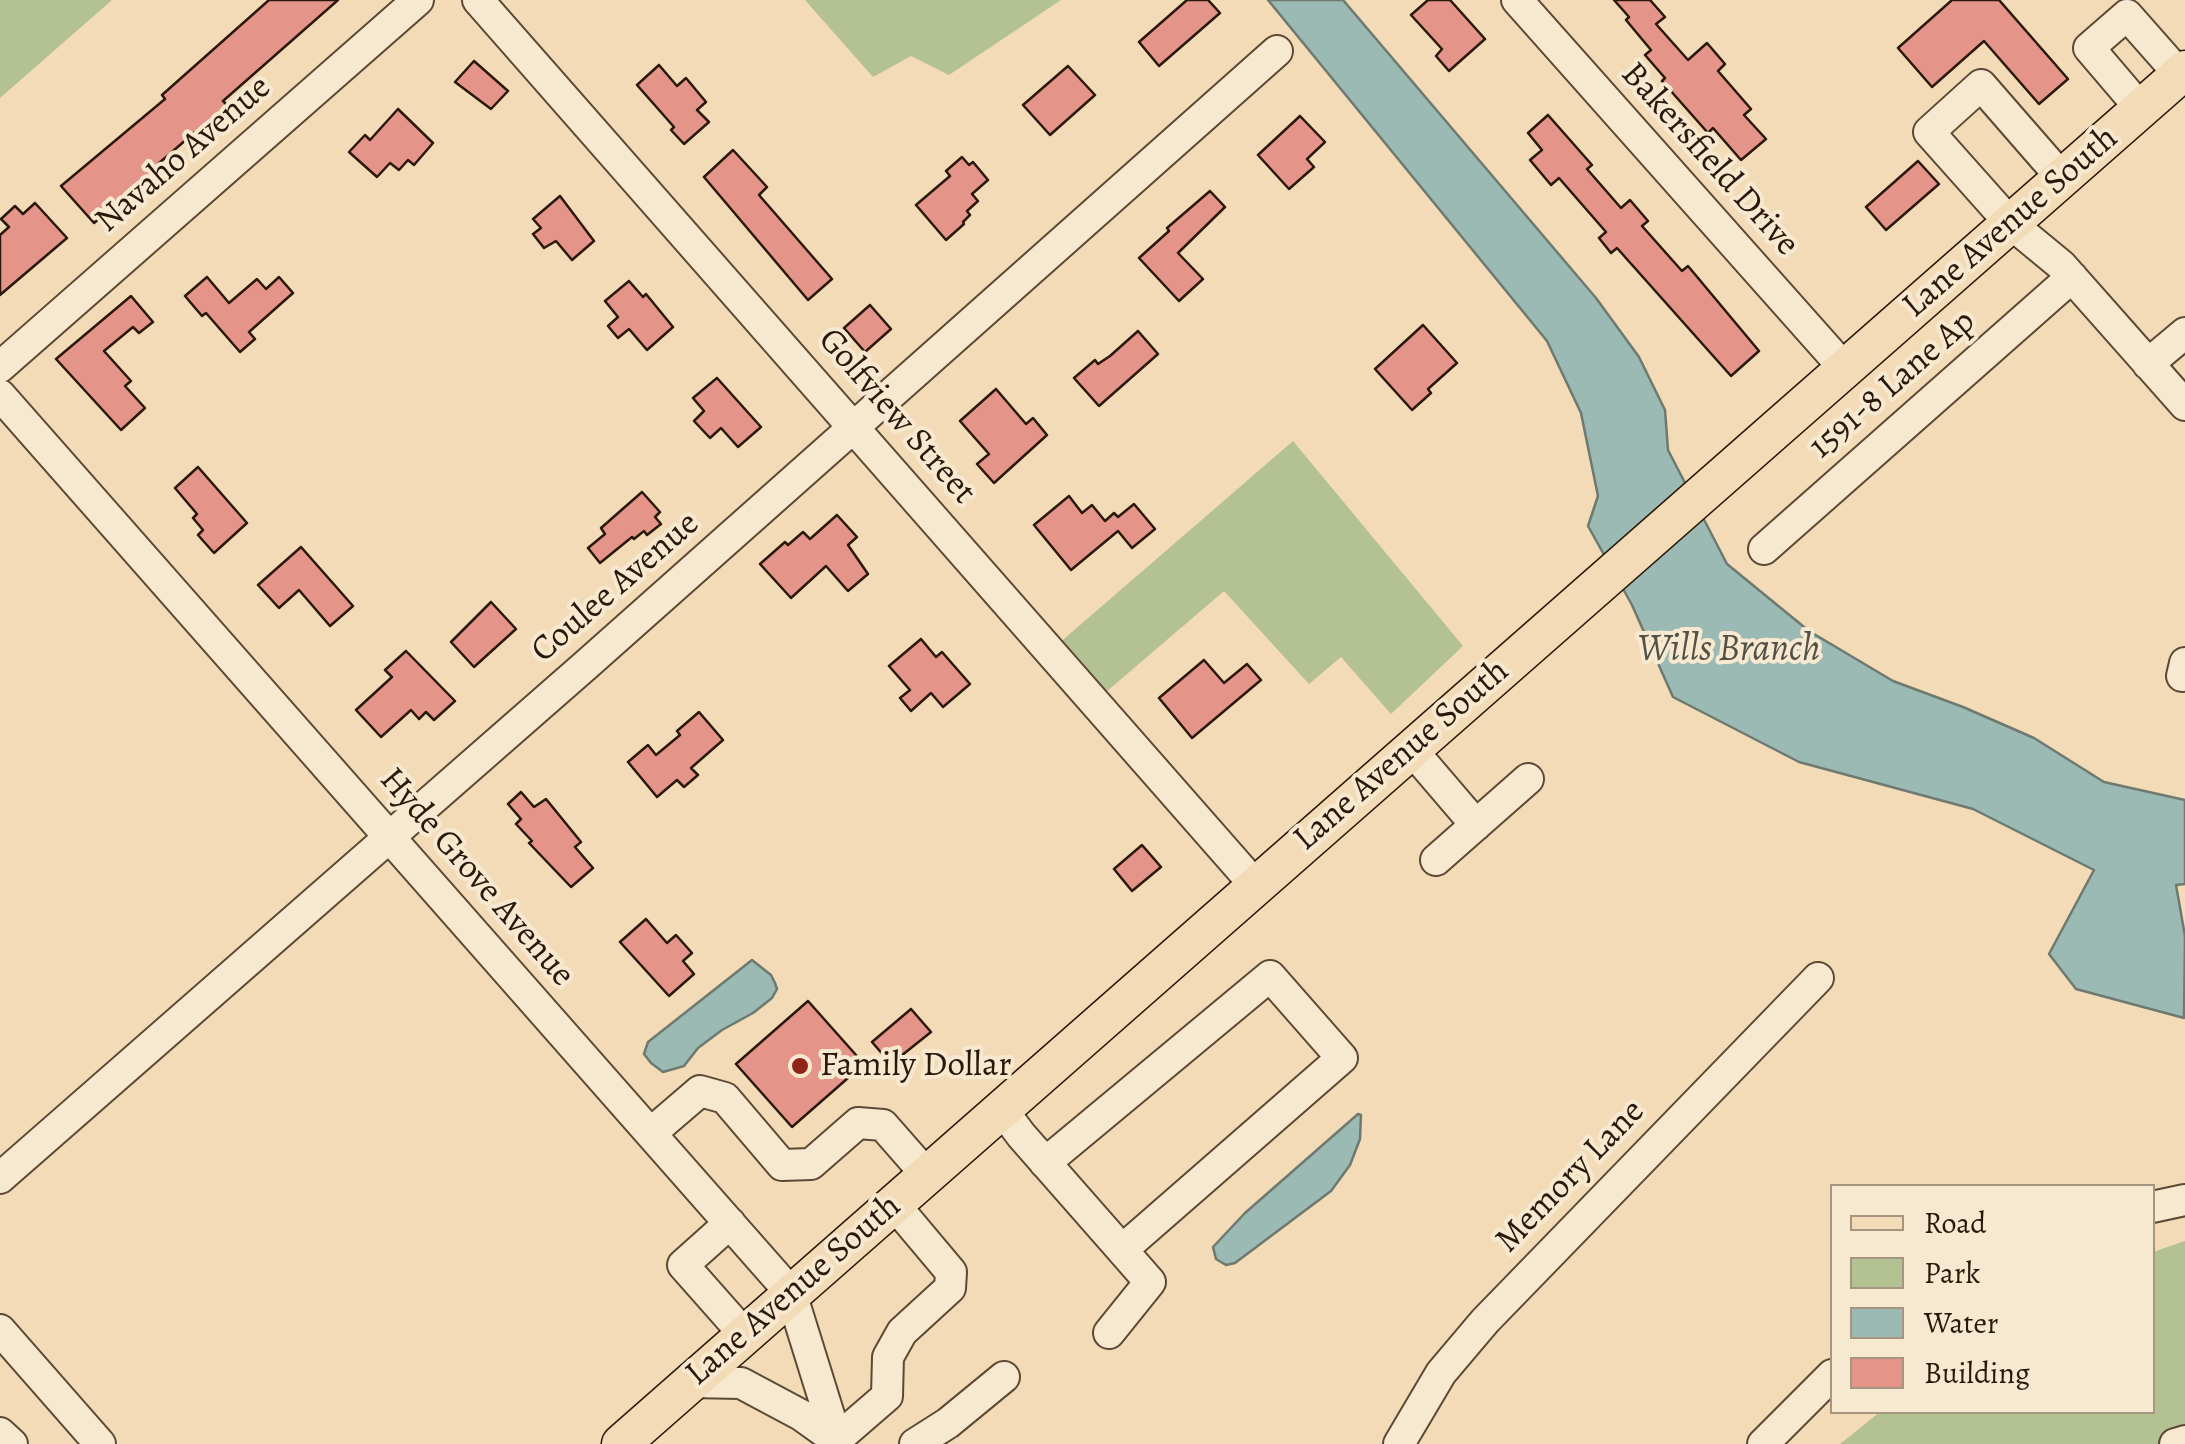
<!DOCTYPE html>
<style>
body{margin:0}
#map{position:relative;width:2185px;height:1444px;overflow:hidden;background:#f2dbb6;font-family:Alegreya,serif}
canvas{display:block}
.legend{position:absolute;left:1830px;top:1184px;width:325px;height:230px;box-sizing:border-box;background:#f7e8d0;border:2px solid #a59581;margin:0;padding:12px 18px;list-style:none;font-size:30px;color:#2a180a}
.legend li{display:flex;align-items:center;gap:20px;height:50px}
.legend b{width:50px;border:2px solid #a59581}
</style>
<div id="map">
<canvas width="2185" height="1444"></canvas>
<ul class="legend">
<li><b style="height:12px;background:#f2dbb6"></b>Road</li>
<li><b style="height:28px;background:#b4c193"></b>Park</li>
<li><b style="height:28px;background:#9cbab4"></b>Water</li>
<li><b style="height:28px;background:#e5948a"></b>Building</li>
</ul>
</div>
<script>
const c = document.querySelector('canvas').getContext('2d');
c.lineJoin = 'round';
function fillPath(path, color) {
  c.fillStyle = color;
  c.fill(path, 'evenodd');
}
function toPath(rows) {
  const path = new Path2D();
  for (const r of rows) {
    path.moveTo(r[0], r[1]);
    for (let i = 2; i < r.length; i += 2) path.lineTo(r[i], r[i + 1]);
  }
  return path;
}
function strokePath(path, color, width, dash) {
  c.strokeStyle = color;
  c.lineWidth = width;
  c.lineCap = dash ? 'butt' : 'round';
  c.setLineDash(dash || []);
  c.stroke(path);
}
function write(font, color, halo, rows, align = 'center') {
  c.font = font + ' Alegreya,serif';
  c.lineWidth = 8;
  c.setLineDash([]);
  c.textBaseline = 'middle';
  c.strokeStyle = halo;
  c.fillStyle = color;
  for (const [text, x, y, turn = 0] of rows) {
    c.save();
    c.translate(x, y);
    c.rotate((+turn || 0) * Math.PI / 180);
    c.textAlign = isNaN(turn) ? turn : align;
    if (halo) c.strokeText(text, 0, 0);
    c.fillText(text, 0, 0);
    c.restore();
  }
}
fillPath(toPath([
 [0,0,112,0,0,98],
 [805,0,1061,0,949,75,911,56,873,77],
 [1293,441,1463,646,1391,714,1341,657,1309,684,1224,591,1106,692,1057,645],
 [2185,1241,2185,1444,1840,1444,1880,1412,2152,1412,2153,1252]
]), '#b4c193');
const water = toPath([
 [1268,0,1343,0,1596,298,1639,357,1665,410,1668,450,1727,564,1809,631,1893,681,1963,707,2034,738,2104,782,2185,800,2185,884,2176,885,2185,936,2184,1018,2076,989,2049,954,2094,870,1973,809,1799,762,1673,697,1632,605,1588,526,1598,496,1581,413,1547,341,1268,0],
 [752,960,771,975,775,983,777,989,772,998,753,1013,722,1030,698,1048,684,1066,663,1072,651,1063,644,1054,648,1042,752,960],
 [1358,1114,1361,1115,1360,1139,1350,1165,1331,1191,1235,1263,1226,1265,1216,1259,1213,1247,1245,1213,1358,1114]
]);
fillPath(water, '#9cbab4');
strokePath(water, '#6e7970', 2.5);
const building = toPath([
 [269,0,338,0,223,101,228,106,210,122,212,124,199,136,195,132,158,164,163,170,147,184,145,181,94,223,61,186,165,99,162,95,269,0],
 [1187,0,1208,0,1220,13,1159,66,1139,42,1187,0],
 [1428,0,1450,0,1485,39,1449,71,1436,56,1442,49,1411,15,1428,0],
 [1614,0,1650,0,1665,17,1656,24,1688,60,1707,43,1725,64,1718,71,1751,109,1744,115,1766,139,1741,160,1713,128,1708,133,1662,81,1665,78,1645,55,1651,50,1626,20,1629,17,1614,0],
 [1952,0,1999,0,2068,79,2039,104,1984,41,1932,87,1898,48,1952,0],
 [474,61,508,91,491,109,455,82,474,61],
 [659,65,677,86,686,78,706,102,697,110,709,122,684,144,671,130,674,127,637,85,659,65],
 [1068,66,1095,95,1050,135,1023,105,1068,66],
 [398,109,433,143,414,165,408,160,399,170,390,163,377,177,349,152,365,135,370,140,398,109],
 [1548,115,1592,165,1587,169,1621,208,1630,200,1648,221,1642,226,1682,271,1688,266,1759,351,1731,376,1617,248,1611,253,1599,238,1606,232,1559,178,1551,185,1530,160,1542,150,1528,133,1548,115],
 [1300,116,1325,142,1307,159,1314,167,1289,189,1258,155,1300,116],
 [733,150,767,187,759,195,832,279,808,300,704,177,733,150],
 [962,157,969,165,973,162,988,180,972,194,978,201,967,211,970,215,963,222,964,224,946,240,916,205,950,176,946,171,962,157],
 [1918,161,1939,184,1886,230,1866,207,1918,161],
 [1210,191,1225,207,1178,253,1203,279,1179,301,1139,258,1169,231,1167,228,1210,191],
 [560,196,594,241,572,260,556,241,544,248,533,234,541,228,533,219,560,196],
 [35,203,67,238,0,295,0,235,9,227,1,219,15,206,23,214,35,203],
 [207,277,229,303,257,279,266,289,279,277,293,293,249,332,255,339,240,352,206,313,202,316,185,296,207,277],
 [629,281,643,297,646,294,673,327,647,350,629,329,618,338,608,326,618,317,605,301,629,281],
 [131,296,153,322,139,333,133,327,104,351,131,381,125,386,145,408,121,430,56,359,131,296],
 [870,305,891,329,865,352,844,328,870,305],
 [1423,325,1457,363,1428,389,1431,393,1412,410,1375,369,1423,325],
 [1138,331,1158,354,1099,406,1074,378,1095,360,1098,364,1110,356,1138,331],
 [717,378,761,427,738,447,721,428,710,438,694,421,704,411,693,398,717,378],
 [996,389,1026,424,1033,418,1047,435,994,483,977,464,989,454,960,421,996,389],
 [198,467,247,523,214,553,198,535,203,530,193,518,197,514,175,488,198,467],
 [642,492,660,512,655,517,661,524,647,535,644,531,634,539,632,537,600,563,588,548,605,534,601,528,642,492],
 [1069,496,1082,513,1092,505,1105,521,1114,513,1118,517,1134,504,1155,529,1132,548,1118,531,1071,570,1034,525,1069,496],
 [837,515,857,537,848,545,868,574,848,591,826,566,791,598,760,564,785,542,788,545,803,532,810,539,837,515],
 [301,547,353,606,330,626,299,590,279,608,258,585,301,547],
 [491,602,516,629,474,667,451,642,491,602],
 [921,639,936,657,942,652,970,684,943,707,931,693,911,711,900,698,910,690,889,666,921,639],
 [406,651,455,701,434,720,426,712,419,719,411,710,381,737,356,710,392,677,385,670,406,651],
 [1204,660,1224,683,1247,664,1261,680,1192,738,1159,698,1204,660],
 [699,712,723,740,691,768,698,775,684,787,677,780,657,797,628,762,648,745,656,755,680,735,677,731,699,712],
 [521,792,534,807,546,799,581,842,575,847,593,868,571,887,529,843,532,841,516,824,521,819,508,804,521,792],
 [1142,845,1161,867,1132,891,1114,869,1142,845],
 [646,919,667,943,676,935,692,953,683,961,694,974,669,996,620,942,646,919],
 [808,1001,864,1064,792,1127,736,1064,808,1001],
 [911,1009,931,1032,891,1064,872,1042,911,1009]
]);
fillPath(building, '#e5948a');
strokePath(building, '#2a180a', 2.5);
const minor = toPath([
 [478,0,1255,885],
 [1517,0,1845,369],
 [2141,109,2089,48,2127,15,2180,75],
 [2062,178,1981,85,1929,132,2010,223,2061,265,2185,405],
 [2148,364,2185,333],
 [0,367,418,0],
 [0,395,791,1293,838,1444],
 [1764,549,2072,277],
 [2182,676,2185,663],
 [1411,749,1476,825],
 [1436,860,1528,779],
 [1001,1108,1021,1135,1122,1250,1342,1058,1270,976,1045,1163],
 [651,1133,700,1091,725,1098,782,1165,811,1164,858,1123,883,1125,926,1174],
 [0,1178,586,665,1277,51],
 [2152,1207,2185,1200],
 [730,1223,683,1265,744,1334],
 [0,1330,100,1444],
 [1109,1333,1150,1282,1122,1250],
 [690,1382,741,1383,801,1415,836,1440,887,1396,888,1357,902,1332,950,1288,951,1272,893,1203],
 [0,1433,12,1444],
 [915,1444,948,1423,1004,1377],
 [1399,1444,1441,1373,1485,1321,1818,978],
 [1763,1444,1832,1375],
 [2175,1444,2185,1441]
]);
const major = toPath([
 [621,1444,2185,70]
]);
strokePath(minor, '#5c4935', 34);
strokePath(major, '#2a180a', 41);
strokePath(minor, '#f7e8d0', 30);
strokePath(major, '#f2dbb6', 38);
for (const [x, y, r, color] of [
 [800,1066,10,"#8f2418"]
]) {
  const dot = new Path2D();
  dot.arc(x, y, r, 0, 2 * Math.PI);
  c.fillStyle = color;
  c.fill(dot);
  strokePath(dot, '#f7e8d0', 4);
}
write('35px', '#2a180a', '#f7e8d0', [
 ["Navaho Avenue",184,155,-41],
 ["Bakersfield Drive",1709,160,48],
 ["Lane Avenue South",2011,223,-41],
 ["1591-8 Lane Ap",1893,385,-41],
 ["Golfview Street",896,417,49],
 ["Coulee Avenue",616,588,-41],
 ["Lane Avenue South",1402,756,-41],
 ["Hyde Grove Avenue",476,878,49],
 ["Memory Lane",1571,1177,-46],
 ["Lane Avenue South",794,1291,-41]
]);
write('35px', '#2a180a', '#f7e8d0', [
 ["Family Dollar",820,1066]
], 'left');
write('italic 38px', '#525146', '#f7e8d0', [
 ["Wills Branch",1729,651]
]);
</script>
